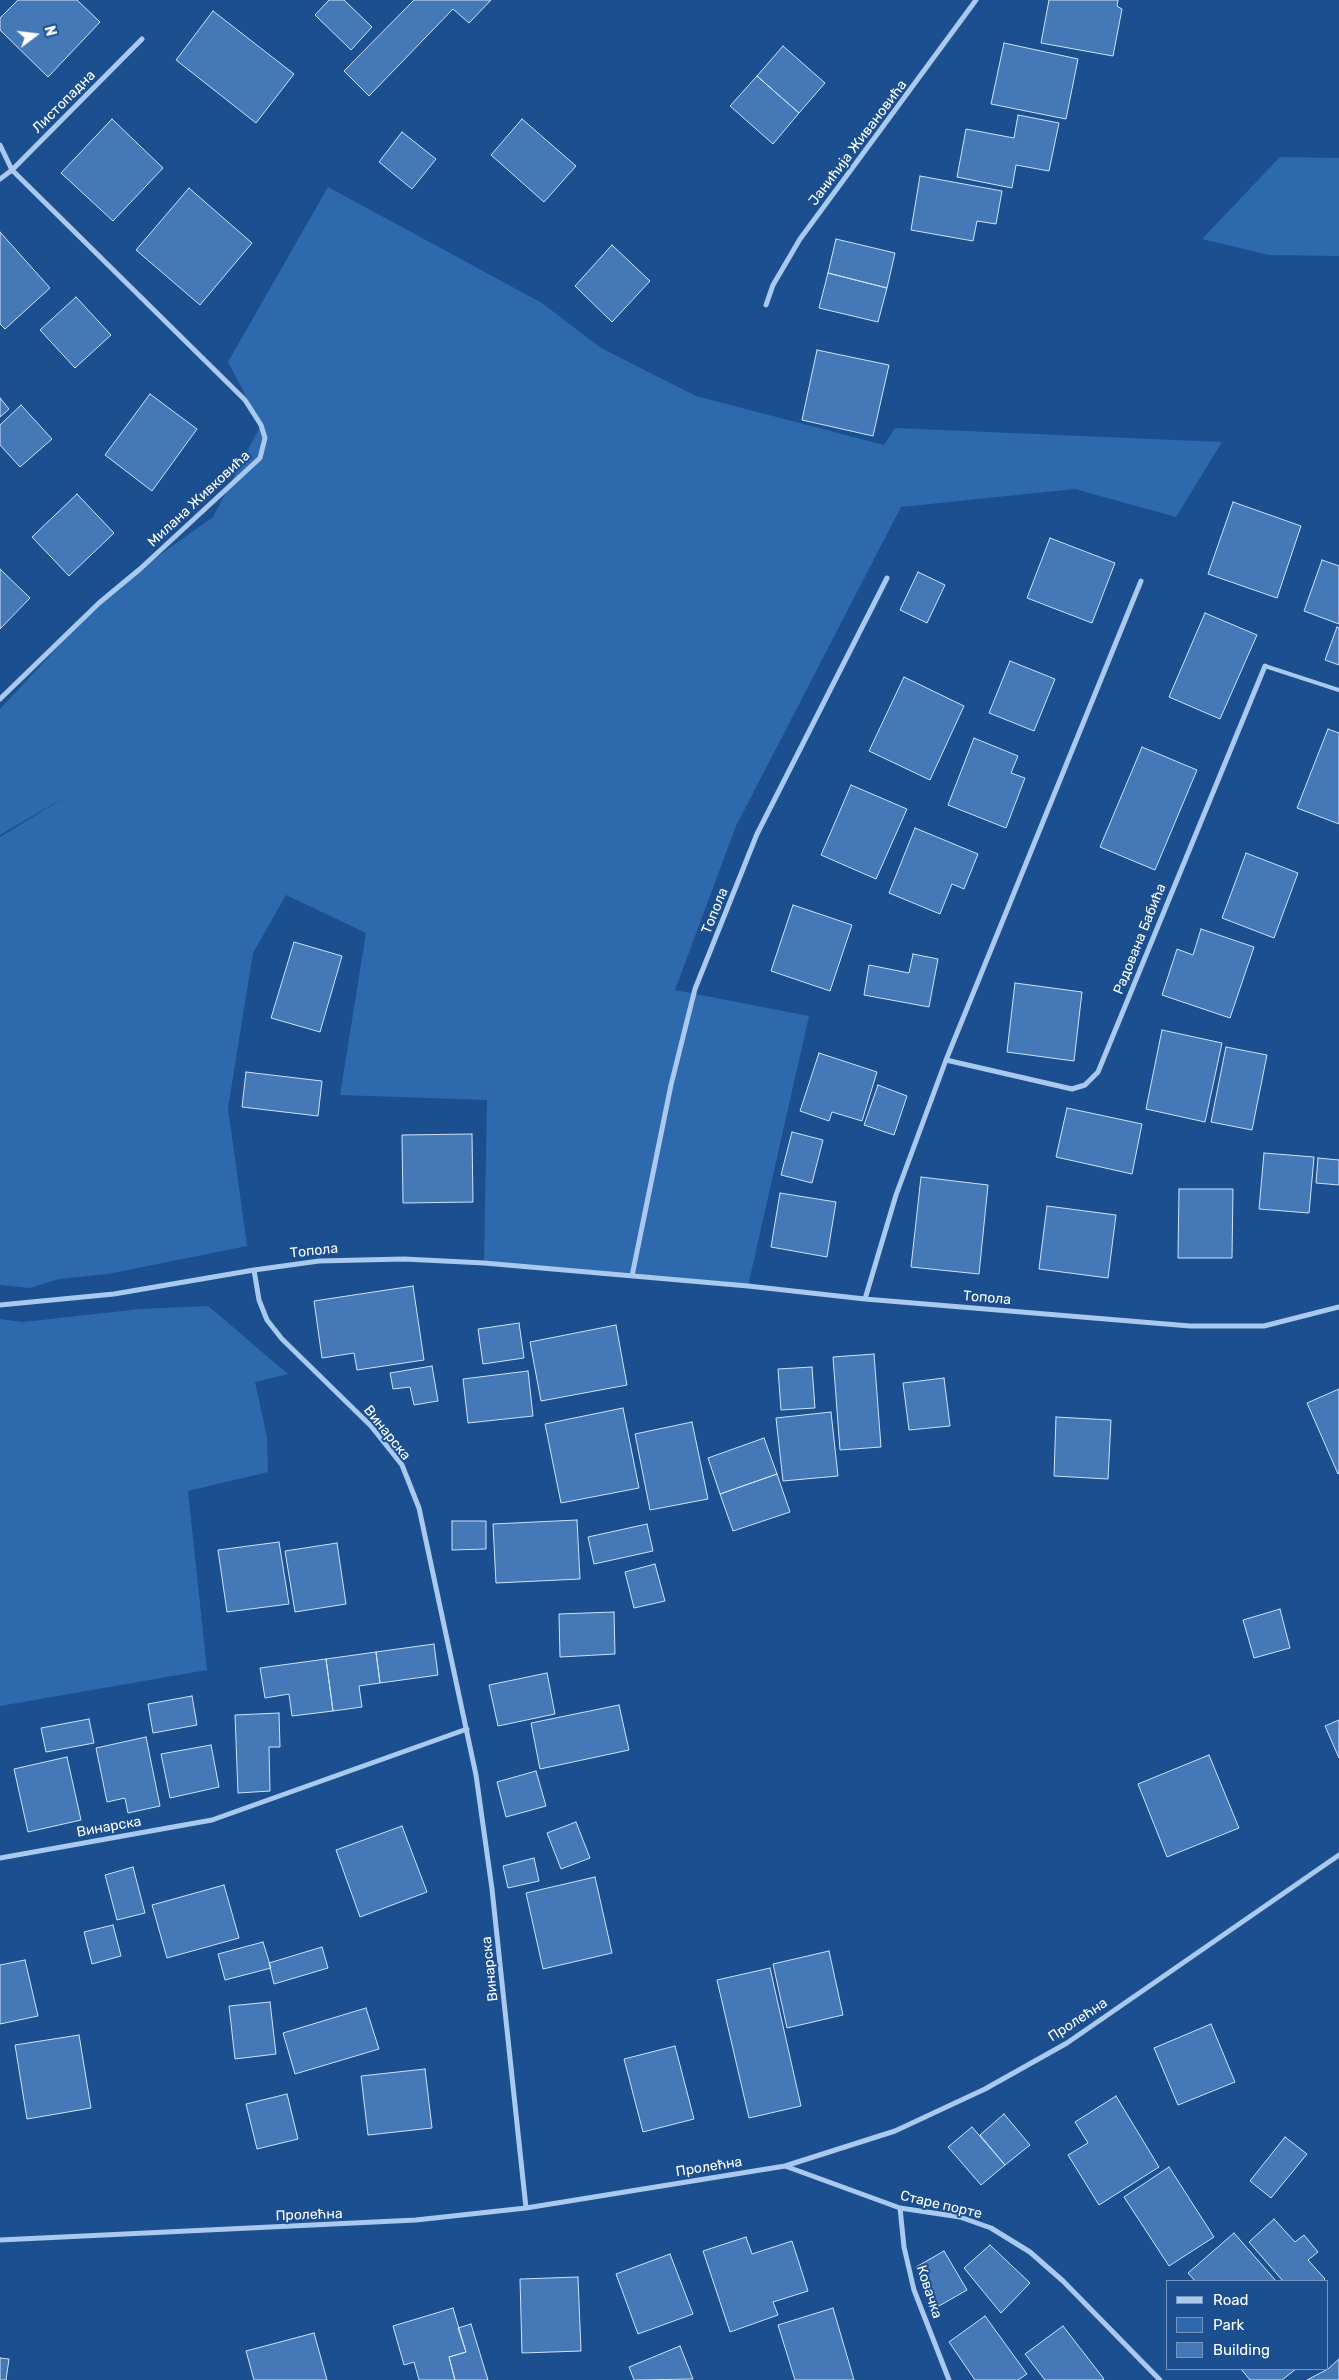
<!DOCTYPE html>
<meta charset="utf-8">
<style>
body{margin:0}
#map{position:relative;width:1339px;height:2380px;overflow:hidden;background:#1b4f8f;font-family:Rubik,sans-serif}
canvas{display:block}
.legend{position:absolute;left:1166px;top:2280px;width:162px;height:90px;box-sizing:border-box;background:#1b4f8f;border:1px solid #7695bc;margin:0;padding:6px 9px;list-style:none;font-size:15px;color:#fff}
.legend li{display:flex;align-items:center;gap:10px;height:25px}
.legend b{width:25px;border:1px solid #7695bc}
.north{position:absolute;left:10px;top:10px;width:50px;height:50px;-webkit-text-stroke:4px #1b4f8f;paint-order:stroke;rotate:75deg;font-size:14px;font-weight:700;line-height:20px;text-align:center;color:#fff}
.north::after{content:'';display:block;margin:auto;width:18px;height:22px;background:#fff;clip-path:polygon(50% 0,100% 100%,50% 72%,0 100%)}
</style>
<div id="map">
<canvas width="1339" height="2380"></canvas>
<ul class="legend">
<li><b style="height:6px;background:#a9c9ee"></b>Road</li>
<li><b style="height:14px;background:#2e69ad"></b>Park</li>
<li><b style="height:14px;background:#4478b7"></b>Building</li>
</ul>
<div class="north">N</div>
</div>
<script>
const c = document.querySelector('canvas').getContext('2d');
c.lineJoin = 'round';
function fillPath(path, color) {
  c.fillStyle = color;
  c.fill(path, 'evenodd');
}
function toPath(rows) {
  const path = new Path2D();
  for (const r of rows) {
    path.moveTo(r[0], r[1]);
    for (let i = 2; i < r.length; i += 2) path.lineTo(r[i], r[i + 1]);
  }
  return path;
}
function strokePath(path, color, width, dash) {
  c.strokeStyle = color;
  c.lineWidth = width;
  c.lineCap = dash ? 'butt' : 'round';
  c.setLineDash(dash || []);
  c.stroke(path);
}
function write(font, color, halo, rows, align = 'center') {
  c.font = font + ' Rubik,sans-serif';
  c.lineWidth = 4;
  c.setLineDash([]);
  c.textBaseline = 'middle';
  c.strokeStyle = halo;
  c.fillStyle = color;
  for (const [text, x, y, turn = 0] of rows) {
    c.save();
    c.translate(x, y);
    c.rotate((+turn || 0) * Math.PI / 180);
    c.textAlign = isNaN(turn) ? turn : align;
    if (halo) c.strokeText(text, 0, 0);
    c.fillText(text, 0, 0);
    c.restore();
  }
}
fillPath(toPath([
 [1280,157,1339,158,1339,256,1269,255,1202,239],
 [328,187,542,303,601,348,696,396,884,445,895,428,1222,442,1176,517,1075,489,901,507,736,826,675,990,809,1016,748,1286,484,1263,487,1100,340,1095,366,933,286,895,253,953,228,1108,247,1246,108,1274,59,1279,30,1288,0,1285,0,837,72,793,0,835,0,709,99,603,140,569,213,517,261,425,228,362],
 [208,1306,288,1374,255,1382,267,1437,268,1472,188,1491,207,1670,0,1706,0,1319,23,1322,140,1309]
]), '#2e69ad');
const building = toPath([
 [18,0,77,0,100,22,48,77,0,30,0,18,18,0],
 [329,0,344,0,372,27,351,50,315,15,329,0],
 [414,0,491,0,469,23,453,9,369,96,344,71,414,0],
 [1049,0,1118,0,1117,6,1122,9,1113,56,1041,43,1049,0],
 [213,11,294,74,256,123,176,60,213,11],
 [1004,43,1078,59,1066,119,991,104,1004,43],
 [783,46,825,83,799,113,757,76,783,46],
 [757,76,799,113,773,144,730,106,757,76],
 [1018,115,1059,123,1049,171,1016,165,1012,188,957,177,966,129,1014,138,1018,115],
 [112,119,163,168,113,221,61,173,112,119],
 [522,119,576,166,544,202,491,155,522,119],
 [402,132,436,159,412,189,379,162,402,132],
 [920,176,1002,191,996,224,977,221,973,241,911,230,920,176],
 [189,188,252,243,200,305,136,250,189,188],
 [0,232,50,288,5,329,0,324,0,232],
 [836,239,895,253,887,288,828,273,836,239],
 [612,245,650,281,612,322,575,286,612,245],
 [828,273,887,288,878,322,819,308,828,273],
 [76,297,111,335,75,368,40,330,76,297],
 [817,350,889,365,873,436,802,420,817,350],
 [150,394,197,429,152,491,105,455,150,394],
 [0,398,9,409,0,417,0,398],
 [21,405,52,439,20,467,0,445,0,425,21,405],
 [77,494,114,533,69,576,32,537,77,494],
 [1233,502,1301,526,1277,598,1208,574,1233,502],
 [1050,538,1115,563,1092,623,1027,598,1050,538],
 [1322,560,1339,566,1339,624,1304,611,1322,560],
 [0,569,30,598,0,629,0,569],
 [918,572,945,585,927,623,900,610,918,572],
 [1205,613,1257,635,1220,719,1169,697,1205,613],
 [1337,627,1339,628,1339,665,1325,660,1337,627],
 [1010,661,1055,679,1034,731,989,713,1010,661],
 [904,677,964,706,930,780,869,751,904,677],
 [1328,729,1339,733,1339,824,1297,808,1328,729],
 [974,738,1018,756,1011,773,1025,778,1006,828,948,805,974,738],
 [1142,747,1197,770,1155,870,1100,847,1142,747],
 [851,785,907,809,876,879,821,855,851,785],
 [915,828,978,854,964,889,952,884,940,914,889,893,915,828],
 [1246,853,1298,873,1274,938,1222,918,1246,853],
 [793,905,852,925,830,991,771,971,793,905],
 [1201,929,1254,947,1230,1018,1162,995,1177,949,1193,955,1201,929],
 [294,942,342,956,320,1032,271,1018,294,942],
 [913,954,938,959,929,1007,864,995,869,965,909,973,913,954],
 [1015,983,1082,992,1074,1061,1007,1052,1015,983],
 [1162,1030,1222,1043,1205,1122,1146,1109,1162,1030],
 [1226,1047,1267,1055,1252,1130,1211,1122,1226,1047],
 [819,1053,877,1072,862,1121,832,1112,829,1121,800,1111,819,1053],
 [246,1072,322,1081,318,1116,242,1107,246,1072],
 [878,1085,907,1096,894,1135,864,1125,878,1085],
 [1067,1108,1142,1124,1132,1174,1056,1157,1067,1108],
 [792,1132,823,1140,812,1183,781,1175,792,1132],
 [472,1134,473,1202,403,1203,402,1135,472,1134],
 [1264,1153,1314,1157,1309,1213,1259,1209,1264,1153],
 [1318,1158,1339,1160,1339,1185,1316,1183,1318,1158],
 [921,1177,988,1185,979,1274,911,1267,921,1177],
 [1179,1189,1233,1189,1232,1258,1178,1258,1179,1189],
 [780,1193,836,1202,827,1257,771,1247,780,1193],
 [1047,1206,1116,1215,1108,1278,1039,1269,1047,1206],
 [413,1286,424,1360,357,1370,354,1353,322,1358,314,1301,413,1286],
 [519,1323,524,1358,483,1364,478,1329,519,1323],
 [616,1325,627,1385,541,1401,530,1342,616,1325],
 [874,1354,881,1447,840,1450,833,1357,874,1354],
 [432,1366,438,1401,414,1405,410,1387,393,1389,390,1373,432,1366],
 [812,1367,815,1408,781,1410,778,1369,812,1367],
 [528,1371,533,1416,468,1423,463,1379,528,1371],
 [944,1378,950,1426,909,1430,903,1383,944,1378],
 [1339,1389,1339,1473,1338,1474,1307,1403,1339,1389],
 [623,1408,639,1488,561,1503,545,1424,623,1408],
 [831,1412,838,1476,783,1481,776,1418,831,1412],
 [1056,1417,1111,1420,1108,1479,1054,1476,1056,1417],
 [692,1422,708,1499,650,1510,635,1434,692,1422],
 [764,1438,777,1474,720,1494,708,1458,764,1438],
 [777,1474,790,1512,733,1531,720,1494,777,1474],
 [577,1520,580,1579,496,1583,493,1524,577,1520],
 [452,1521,486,1521,486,1549,452,1550,452,1521],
 [647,1524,653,1551,594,1564,588,1537,647,1524],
 [279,1542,289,1604,227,1612,218,1550,279,1542],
 [337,1543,346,1604,295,1612,285,1551,337,1543],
 [655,1564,665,1601,634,1608,625,1572,655,1564],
 [1280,1609,1290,1648,1254,1658,1243,1620,1280,1609],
 [614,1612,615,1654,560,1657,559,1614,614,1612],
 [434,1644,438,1675,380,1683,376,1652,434,1644],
 [376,1652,380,1683,359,1686,362,1707,333,1711,326,1659,376,1652],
 [326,1659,333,1711,292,1716,289,1694,265,1698,260,1668,326,1659],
 [547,1673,555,1714,498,1726,489,1685,547,1673],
 [192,1696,197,1725,153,1733,148,1704,192,1696],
 [619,1705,629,1750,540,1769,531,1723,619,1705],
 [279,1713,280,1747,269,1747,270,1791,238,1793,235,1715,279,1713],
 [89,1719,94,1743,46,1752,41,1728,89,1719],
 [1339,1720,1339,1758,1325,1726,1339,1720],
 [146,1737,160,1806,128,1813,125,1798,107,1802,96,1748,146,1737],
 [211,1745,219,1787,170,1798,161,1754,211,1745],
 [1209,1755,1239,1828,1167,1857,1138,1784,1209,1755],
 [67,1757,81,1820,28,1832,14,1769,67,1757],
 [536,1771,546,1806,506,1817,497,1782,536,1771],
 [576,1822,590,1858,561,1869,547,1833,576,1822],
 [402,1826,427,1892,360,1917,336,1850,402,1826],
 [534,1858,539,1881,508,1888,503,1866,534,1858],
 [133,1867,145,1913,117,1920,105,1875,133,1867],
 [595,1877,612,1953,543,1969,526,1893,595,1877],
 [224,1885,239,1938,167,1958,152,1905,224,1885],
 [113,1925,121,1956,92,1964,84,1932,113,1925],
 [263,1942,271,1968,225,1980,218,1954,263,1942],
 [322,1947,328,1968,274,1984,269,1963,322,1947],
 [829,1951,843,2015,787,2028,773,1964,829,1951],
 [25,1960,38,2016,0,2024,0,1965,25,1960],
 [770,1968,801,2106,749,2118,717,1980,770,1968],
 [270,2002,276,2054,235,2059,229,2006,270,2002],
 [366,2008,379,2049,295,2074,283,2033,366,2008],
 [1211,2024,1235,2082,1178,2105,1154,2048,1211,2024],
 [79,2035,91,2108,27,2119,15,2045,79,2035],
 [675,2046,694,2119,643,2132,624,2059,675,2046],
 [425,2069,432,2128,368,2135,361,2076,425,2069],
 [287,2094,298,2139,257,2149,246,2104,287,2094],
 [1116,2096,1159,2167,1099,2205,1068,2155,1088,2143,1075,2122,1116,2096],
 [1004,2114,1030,2145,1005,2165,980,2135,1004,2114],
 [972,2127,1005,2165,981,2185,948,2147,972,2127],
 [1285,2137,1307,2154,1271,2198,1250,2181,1285,2137],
 [1169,2167,1214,2237,1169,2266,1124,2197,1169,2167],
 [1274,2219,1295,2242,1304,2235,1318,2252,1308,2260,1325,2279,1323,2281,1283,2281,1249,2242,1274,2219],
 [1234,2233,1276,2281,1195,2281,1188,2273,1234,2233],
 [746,2237,752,2254,792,2241,808,2291,773,2302,778,2315,730,2332,703,2251,746,2237],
 [990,2245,1030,2283,1001,2313,964,2268,990,2245],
 [944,2251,967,2290,939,2306,916,2267,944,2251],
 [670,2254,693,2314,638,2334,616,2274,670,2254],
 [578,2277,581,2351,522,2353,520,2279,578,2277],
 [453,2308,466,2352,449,2357,455,2380,419,2380,414,2362,404,2365,393,2326,453,2308],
 [833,2308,854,2380,795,2380,778,2325,833,2308],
 [985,2316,1027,2374,1018,2380,975,2380,949,2342,985,2316],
 [471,2324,488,2380,455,2380,449,2357,466,2352,458,2328,471,2324],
 [1063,2326,1104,2379,1103,2380,1045,2380,1025,2354,1063,2326],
 [314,2333,327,2380,254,2380,246,2351,314,2333],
 [680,2346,693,2379,634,2380,629,2367,680,2346],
 [0,2358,9,2359,6,2380,0,2380,0,2358],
 [1339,2359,1339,2380,1307,2380,1328,2369,1339,2359],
 [1241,2369,1296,2369,1282,2380,1250,2380,1241,2369]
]);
fillPath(building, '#4478b7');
strokePath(building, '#cfe3fa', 1);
strokePath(toPath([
 [1265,666,1339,690]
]), '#a9c9ee', 4);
strokePath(toPath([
 [0,145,12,170,245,400,261,425,265,438,260,458,140,569,99,603,0,699],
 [0,179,12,170,142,39],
 [766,305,773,285,800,239,976,0],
 [946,1060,1072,1089,1085,1085,1098,1072,1265,666],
 [254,1270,259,1300,267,1320,282,1339,371,1426,402,1465,419,1508,476,1775,492,1889,526,2208],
 [632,1276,671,1085,695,989,757,834,887,578],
 [865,1299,896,1195,946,1060,1141,581],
 [0,1305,114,1294,254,1270,319,1261,404,1259,484,1263,748,1286,865,1299,1190,1326,1264,1326,1339,1307],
 [0,1858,212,1820,467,1729],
 [785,2166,900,2208,960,2217,991,2228,1030,2252,1063,2281,1160,2380],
 [900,2208,904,2247,914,2290,949,2380],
 [0,2240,416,2220,526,2208,785,2166,895,2131,985,2089,1067,2043,1339,1855]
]), '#a9c9ee', 5);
write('14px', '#fff', '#1b4f8f', [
 ["Листопадна",64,102,-45],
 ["Јанићија Живановића",858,143,-53],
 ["Милана Живковића",199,499,-43],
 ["Топола",715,911,-68],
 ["Радована Бабића",1140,939,-68],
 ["Топола",314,1251,-6],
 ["Топола",987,1298,5],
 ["Винарска",387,1433,51],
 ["Винарска",109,1827,-10],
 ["Винарска",490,1969,-96],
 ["Пролећна",1078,2020,-33],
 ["Пролећна",709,2167,-9],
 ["Старе порте",941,2205,13],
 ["Пролећна",309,2215,-2],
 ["Ковачка",929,2292,72]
]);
</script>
